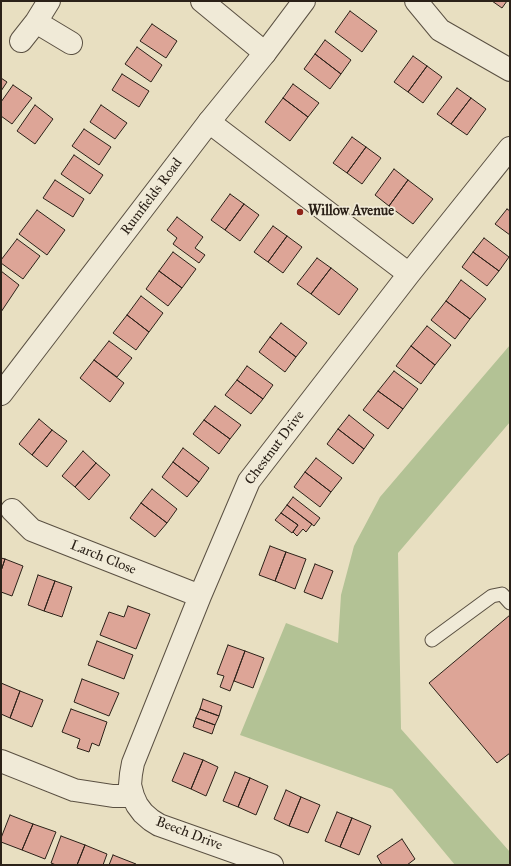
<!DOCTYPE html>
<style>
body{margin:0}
#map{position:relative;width:511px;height:866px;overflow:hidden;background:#e8dfc1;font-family:"IM FELL Great Primer",serif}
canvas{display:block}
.frame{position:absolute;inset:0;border:2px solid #2b2118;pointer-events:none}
</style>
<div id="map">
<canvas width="511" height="866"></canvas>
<div class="frame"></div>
</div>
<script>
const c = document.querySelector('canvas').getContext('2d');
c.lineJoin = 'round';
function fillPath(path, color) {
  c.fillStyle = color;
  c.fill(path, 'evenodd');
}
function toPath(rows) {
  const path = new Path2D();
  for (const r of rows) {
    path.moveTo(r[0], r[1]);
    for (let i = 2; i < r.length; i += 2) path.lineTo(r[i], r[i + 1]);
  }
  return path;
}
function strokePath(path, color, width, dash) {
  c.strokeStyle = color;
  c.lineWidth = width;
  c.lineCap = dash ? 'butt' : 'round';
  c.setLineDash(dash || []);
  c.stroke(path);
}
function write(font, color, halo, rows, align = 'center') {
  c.font = font + ' "IM FELL Great Primer",serif';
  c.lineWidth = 3.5;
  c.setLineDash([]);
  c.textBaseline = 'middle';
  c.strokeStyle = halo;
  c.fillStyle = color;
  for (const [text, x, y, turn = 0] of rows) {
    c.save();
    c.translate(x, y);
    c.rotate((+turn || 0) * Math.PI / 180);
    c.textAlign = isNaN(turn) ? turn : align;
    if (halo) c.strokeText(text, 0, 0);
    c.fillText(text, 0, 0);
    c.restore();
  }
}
fillPath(toPath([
 [510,345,510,422,398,553,401,729,510,852,510,865,455,865,392,789,240,735,286,623,338,643,341,595,354,546,380,497]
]), '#b3c295');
const building = toPath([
 [492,1,507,1,502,8,492,1],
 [350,11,377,31,362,52,335,32,350,11],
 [152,24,177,41,166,58,140,41,152,24],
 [325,40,351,60,341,74,315,54,325,40],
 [137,47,162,65,151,82,125,64,137,47],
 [315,54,341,74,330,89,304,69,315,54],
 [413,56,427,66,408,92,394,82,413,56],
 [427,66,442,77,423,103,408,92,427,66],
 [122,74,149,91,139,107,112,90,122,74],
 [1,78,7,82,1,91,1,78],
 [293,84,319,103,308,117,283,98,293,84],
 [13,85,32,98,12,124,1,116,1,102,13,85],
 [457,88,471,98,451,124,437,114,457,88],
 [283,98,308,117,290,141,265,122,283,98],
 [471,98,486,109,467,135,451,124,471,98],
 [35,105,53,119,35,144,17,131,35,105],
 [101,105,127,123,115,139,90,122,101,105],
 [84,129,111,147,99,165,72,146,84,129],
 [352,137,366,147,347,173,333,163,352,137],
 [366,147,381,158,362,184,347,173,366,147],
 [74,155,103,175,90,194,61,174,74,155],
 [394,169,408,180,389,206,375,195,394,169],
 [55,180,84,199,73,217,43,198,55,180],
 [408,180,433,199,413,224,389,206,408,180],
 [230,194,244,204,225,230,211,220,230,194],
 [244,204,259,215,240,241,225,230,244,204],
 [507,209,510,211,510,235,495,224,507,209],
 [37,210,65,230,47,255,19,234,37,210],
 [177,217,203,237,195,248,205,255,199,263,173,244,177,238,167,230,177,217],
 [273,226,287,236,268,262,254,252,273,226],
 [287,236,302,247,283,273,268,262,287,236],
 [484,238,509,257,499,271,473,252,484,238],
 [17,239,40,256,23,279,1,263,1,260,17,239],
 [173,252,196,269,182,288,159,271,173,252],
 [473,252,499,271,487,286,462,267,473,252],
 [317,258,331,268,311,294,297,284,317,258],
 [331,268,358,289,339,315,311,294,331,268],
 [1,271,19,285,1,312,1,271],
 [159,271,182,288,168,306,146,289,159,271],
 [461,280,486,299,470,319,446,301,461,280],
 [141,296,163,313,149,332,127,315,141,296],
 [446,301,470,319,455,339,431,320,446,301],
 [127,315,149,332,136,350,113,333,127,315],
 [281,323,307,343,296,357,270,337,281,323],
 [427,326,451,345,435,365,411,346,427,326],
 [270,337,296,357,285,372,259,352,270,337],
 [109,341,132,358,117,377,94,360,109,341],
 [411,346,435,365,421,384,396,366,411,346],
 [94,360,124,383,110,402,80,378,94,360],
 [247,366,273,385,263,399,237,380,247,366],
 [394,371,418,389,403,409,378,391,394,371],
 [237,380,263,399,251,414,225,395,237,380],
 [378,391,403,409,388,429,363,410,378,391],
 [215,406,241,425,230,439,204,420,215,406],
 [349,415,374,435,364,449,338,429,349,415],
 [39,419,52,430,32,455,19,444,39,419],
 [204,420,230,439,219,454,193,434,204,420],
 [338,429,364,449,353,464,327,444,338,429],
 [52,430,67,441,47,467,32,455,52,430],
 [183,448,209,468,199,482,173,462,183,448],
 [83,451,96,463,75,487,62,476,83,451],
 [316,458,342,478,331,492,305,472,316,458],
 [173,462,199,482,187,497,162,477,173,462],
 [96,463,110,475,89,500,75,487,96,463],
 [305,472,331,492,320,507,294,487,305,472],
 [152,489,177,509,167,523,141,503,152,489],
 [293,497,320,518,314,526,287,505,293,497],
 [141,503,167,523,155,537,130,518,141,503],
 [287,505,312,524,306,532,303,529,297,536,293,532,298,525,281,513,287,505],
 [281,513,298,525,292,533,275,520,281,513],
 [270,546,286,552,275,581,259,575,270,546],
 [286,552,306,559,295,589,275,581,286,552],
 [1,558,5,559,1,571,1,558],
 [5,559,23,566,12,596,1,592,1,571,5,559],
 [315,564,333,571,322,599,304,592,315,564],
 [38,575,55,581,44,611,28,605,38,575],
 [55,581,72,587,62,617,44,611,55,581],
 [128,606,150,614,136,649,100,635,109,612,124,617,128,606],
 [510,615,510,753,497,763,429,683,510,615],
 [97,641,133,655,124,679,88,665,97,641],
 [228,645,245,651,230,691,220,687,224,676,217,674,228,645],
 [245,651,264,658,253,688,234,681,245,651],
 [82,679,119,693,109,716,74,702,82,679],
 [1,683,20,691,10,718,1,714,1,683],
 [20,691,43,700,32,727,10,718,20,691],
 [203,699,222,706,219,716,200,709,203,699],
 [71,709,107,722,99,746,92,743,89,752,77,748,80,739,62,732,71,709],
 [200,709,219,716,215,725,196,718,200,709],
 [196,718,215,725,212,734,193,727,196,718],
 [184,753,203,760,191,789,172,781,184,753],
 [203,760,218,767,206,796,191,789,203,760],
 [235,772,250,778,238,807,223,801,235,772],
 [250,778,268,786,256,815,238,807,250,778],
 [286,790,301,797,289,826,274,819,286,790],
 [301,797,320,805,308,833,289,826,301,797],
 [337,812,352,818,340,847,325,841,337,812],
 [10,815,33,824,22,850,1,842,1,838,10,815],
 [352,818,371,826,359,855,340,847,352,818],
 [33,824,56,832,45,859,22,850,33,824],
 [61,836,85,845,77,865,56,865,51,863,61,836],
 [402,839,415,859,407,865,382,865,377,856,402,839],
 [85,845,107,854,103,865,77,865,85,845],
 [113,855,136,864,136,865,109,865,113,855]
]);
fillPath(building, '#dda597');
strokePath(building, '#2b2118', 1);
const service = toPath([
 [432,640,492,596,502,594,510,603]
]);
const minor = toPath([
 [202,1,265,53],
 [416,1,440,30,510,70],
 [36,22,71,43],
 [21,41,36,22,49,1],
 [209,122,409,274],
 [12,510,32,530,200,596],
 [1,761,74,790,113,796,133,796],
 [272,865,159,825,151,820,143,813,137,805,133,796,130,785,131,774,133,763,200,596,249,481,409,274,510,148]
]);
const tertiary = toPath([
 [1,394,209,122,265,53,304,1]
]);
strokePath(service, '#5a5042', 15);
strokePath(minor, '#5a5042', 24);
strokePath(tertiary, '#5a5042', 24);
strokePath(service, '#f0ead7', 13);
strokePath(minor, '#f0ead7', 22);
strokePath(tertiary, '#f0ead7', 22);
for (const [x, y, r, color] of [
 [300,212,4,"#8f2418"]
]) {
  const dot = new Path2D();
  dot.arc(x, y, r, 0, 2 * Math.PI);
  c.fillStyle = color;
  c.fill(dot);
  strokePath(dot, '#f0ead7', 1.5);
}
write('14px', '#2b2118', '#f0ead7', [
 ["Rumfields Road",152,197,-53],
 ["Chestnut Drive",275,448,-53],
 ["Larch Close",103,558,22],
 ["Beech Drive",189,834,21]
]);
write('bold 14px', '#2b2118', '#f0ead7', [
 ["Willow Avenue",308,212]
], 'left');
</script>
